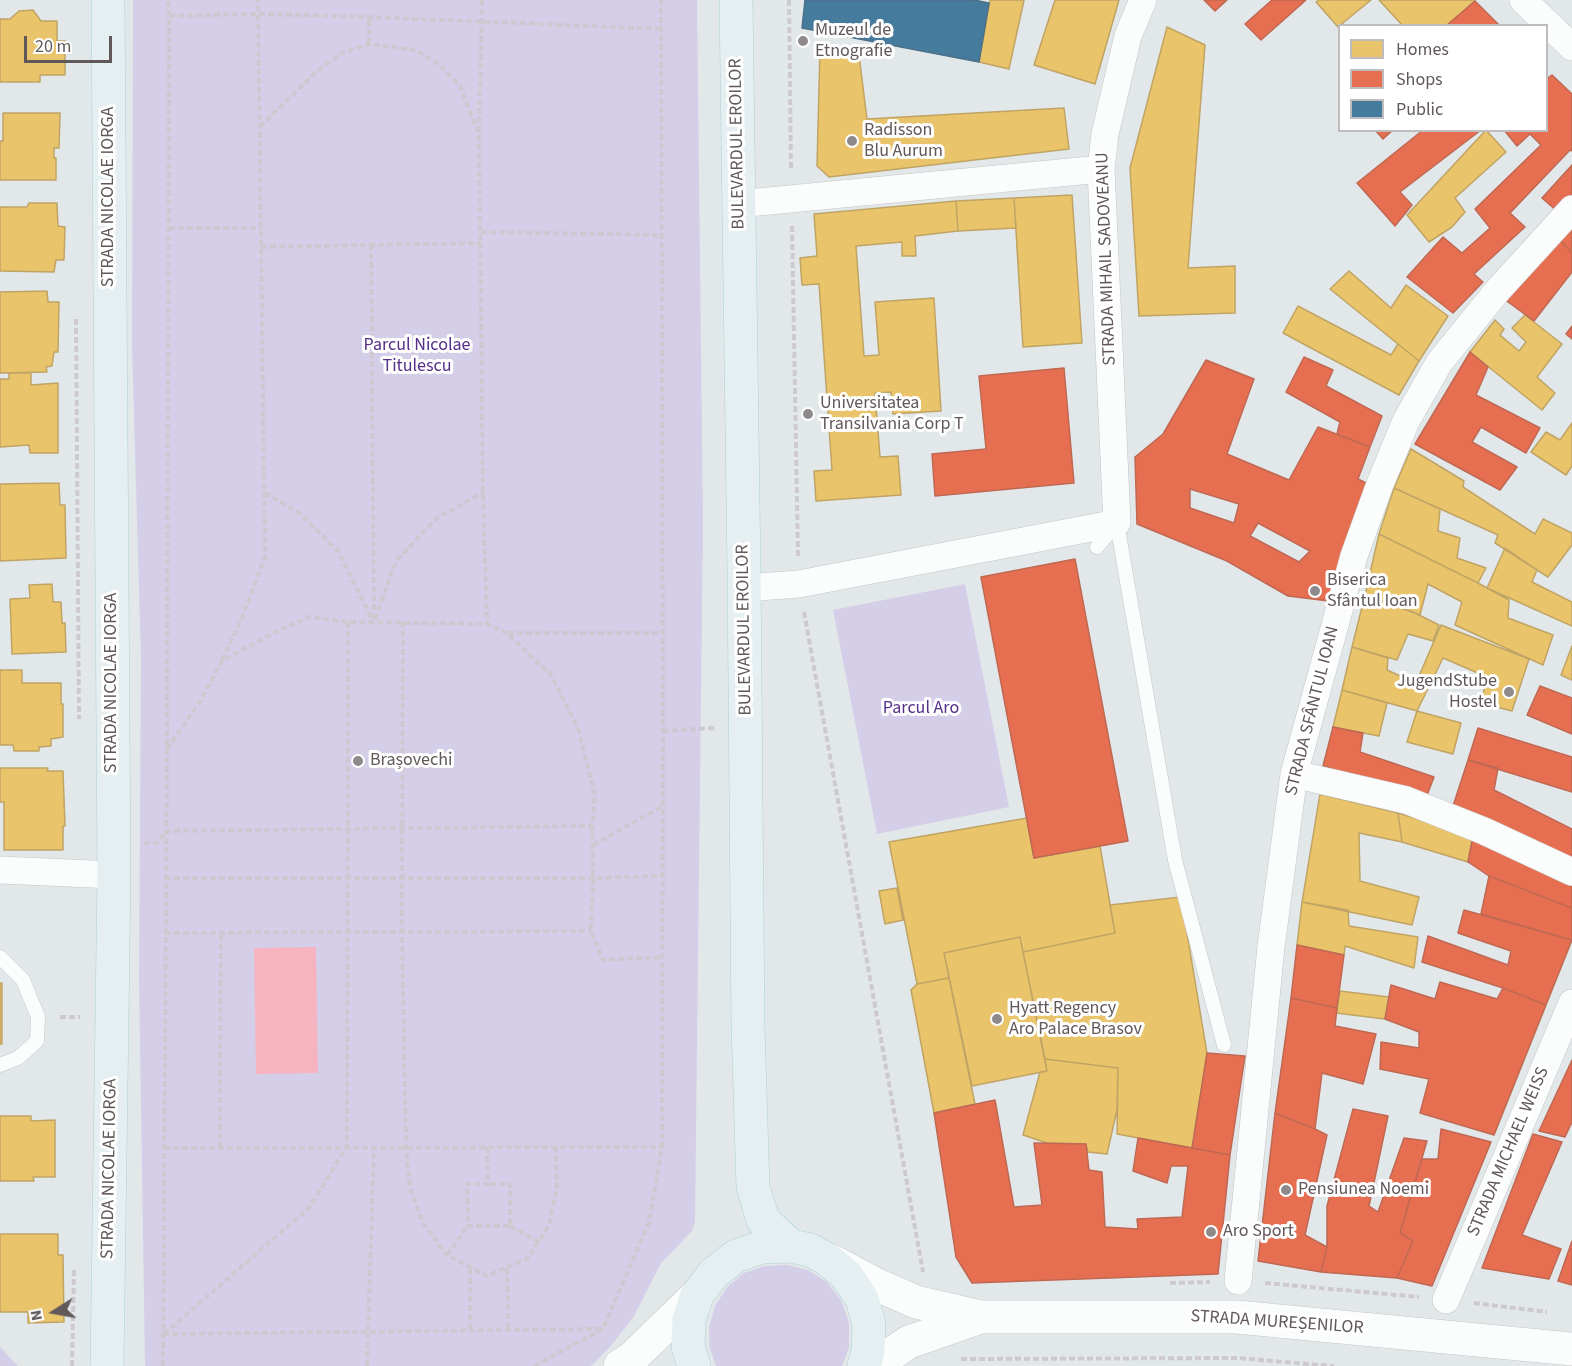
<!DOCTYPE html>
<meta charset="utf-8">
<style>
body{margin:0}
#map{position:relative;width:1572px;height:1366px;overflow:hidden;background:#e2e8ea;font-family:"Source Sans 3",sans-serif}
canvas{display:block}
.legend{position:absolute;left:1338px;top:24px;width:210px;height:108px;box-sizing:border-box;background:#fff;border:2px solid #c0bcbd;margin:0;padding:8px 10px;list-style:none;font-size:18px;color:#615859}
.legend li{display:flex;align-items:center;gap:12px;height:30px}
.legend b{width:30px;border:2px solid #c0bcbd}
.north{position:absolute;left:24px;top:1282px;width:60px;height:60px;-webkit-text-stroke:4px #fff;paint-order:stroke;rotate:259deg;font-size:16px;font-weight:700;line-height:24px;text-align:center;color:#615859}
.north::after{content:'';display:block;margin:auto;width:21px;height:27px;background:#615859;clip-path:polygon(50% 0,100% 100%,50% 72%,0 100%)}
.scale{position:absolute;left:24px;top:36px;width:88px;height:27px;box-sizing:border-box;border:3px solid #615859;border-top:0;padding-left:8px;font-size:18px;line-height:21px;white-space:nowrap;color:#615859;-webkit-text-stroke:4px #fff;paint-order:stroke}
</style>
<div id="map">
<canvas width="1572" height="1366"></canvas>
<ul class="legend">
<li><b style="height:16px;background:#e9c46a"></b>Homes</li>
<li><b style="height:16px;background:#e76f51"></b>Shops</li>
<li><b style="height:16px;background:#457b9d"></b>Public</li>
</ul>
<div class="north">N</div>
<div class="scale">20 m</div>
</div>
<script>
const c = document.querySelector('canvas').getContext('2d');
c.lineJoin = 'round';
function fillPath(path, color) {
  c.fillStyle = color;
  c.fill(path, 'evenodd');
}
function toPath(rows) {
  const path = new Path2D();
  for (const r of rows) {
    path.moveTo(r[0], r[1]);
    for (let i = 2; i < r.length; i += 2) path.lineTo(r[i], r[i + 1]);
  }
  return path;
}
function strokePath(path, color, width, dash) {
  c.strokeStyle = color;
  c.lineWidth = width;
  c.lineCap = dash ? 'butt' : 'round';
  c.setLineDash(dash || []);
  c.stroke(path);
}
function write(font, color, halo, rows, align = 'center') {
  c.font = font + ' "Source Sans 3",sans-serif';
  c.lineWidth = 6;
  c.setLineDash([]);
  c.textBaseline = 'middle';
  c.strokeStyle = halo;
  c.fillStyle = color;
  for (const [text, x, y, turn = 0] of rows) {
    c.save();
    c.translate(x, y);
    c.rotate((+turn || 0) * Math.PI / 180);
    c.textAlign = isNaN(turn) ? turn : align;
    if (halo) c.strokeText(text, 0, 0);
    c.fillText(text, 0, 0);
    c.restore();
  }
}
fillPath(toPath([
 [133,0,697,0,703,524,695,1221,692,1231,661,1263,633,1318,609,1348,591,1366,145,1366,139,980,141,659,132,347],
 [965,584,1009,807,877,834,833,610],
 [787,1265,808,1270,827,1282,841,1300,849,1323,849,1348,842,1366,716,1366,710,1349,709,1327,715,1306,727,1287,744,1273,765,1266],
 [0,1347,18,1366,0,1366]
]), '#d5cee8');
fillPath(toPath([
 [316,947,318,1073,256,1074,254,948]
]), '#f6b3c0');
const homes = toPath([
 [990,0,1024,0,1009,69,979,62,990,0],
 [1055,0,1119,0,1095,84,1034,65,1055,0],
 [1319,0,1371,0,1338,27,1316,2,1319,0],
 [1379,0,1474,0,1475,1,1446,26,1403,26,1379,0],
 [33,10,41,21,57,21,57,41,65,41,65,75,40,75,40,82,0,82,0,19,10,19,19,11,33,10],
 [1167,27,1205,45,1188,268,1235,266,1235,313,1139,316,1130,168,1167,27],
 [858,47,867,119,1064,108,1069,149,829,177,817,166,820,48,858,47],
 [3,113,60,113,59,148,54,148,54,158,56,158,56,180,0,180,0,141,3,141,3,113],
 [1486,130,1506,152,1455,198,1465,212,1452,227,1429,242,1407,215,1486,130],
 [1072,195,1082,343,1023,347,1014,198,1072,195],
 [1014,198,1016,228,958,231,956,201,1014,198],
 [956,201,958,231,915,236,916,256,902,256,902,242,856,246,864,356,879,355,875,302,934,298,941,411,893,414,891,392,875,393,880,457,898,456,901,495,816,501,814,471,832,470,819,284,802,285,800,258,817,256,814,214,956,201],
 [29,203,57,203,58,226,65,227,64,260,56,260,54,272,0,271,0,207,27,207,29,203],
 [1349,271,1391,308,1406,285,1448,316,1419,361,1330,289,1349,271],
 [47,291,48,302,59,302,58,352,54,352,52,366,46,367,47,372,0,373,0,292,47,291],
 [1298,306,1391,355,1398,344,1419,361,1399,395,1283,333,1298,306],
 [1525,315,1562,344,1537,377,1555,393,1542,410,1470,352,1495,320,1504,329,1500,335,1519,351,1526,342,1512,328,1525,315],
 [9,373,31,373,31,385,58,383,58,453,30,453,29,445,0,447,0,379,9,379,9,373],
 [1572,423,1572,466,1566,475,1531,452,1546,432,1560,440,1572,423],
 [1411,449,1464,481,1463,487,1535,534,1543,519,1572,533,1572,545,1548,577,1495,543,1498,535,1394,488,1411,449],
 [59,483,60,505,65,505,66,558,0,561,0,484,59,483],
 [1394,488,1440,509,1438,531,1460,538,1457,558,1486,568,1478,583,1379,534,1394,488],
 [1379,534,1478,583,1509,600,1508,618,1553,635,1543,665,1455,625,1462,602,1428,584,1420,615,1365,595,1379,534],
 [1505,548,1537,570,1532,582,1572,602,1572,626,1487,588,1505,548],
 [52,584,53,602,61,602,62,623,65,623,66,652,12,654,10,599,30,598,29,585,52,584],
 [1365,595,1413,612,1439,625,1433,641,1408,634,1397,660,1352,647,1365,595],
 [1441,625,1529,659,1512,711,1481,703,1487,677,1443,658,1417,711,1342,690,1352,647,1388,658,1387,670,1416,683,1441,625],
 [1572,646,1572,680,1561,675,1572,646],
 [0,670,22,670,22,683,61,683,61,704,63,704,63,737,51,739,51,746,39,747,39,751,14,751,13,745,0,745,0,670],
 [1342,690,1387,703,1379,736,1333,727,1342,690],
 [1417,711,1461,723,1453,754,1407,742,1417,711],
 [0,768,48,768,47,771,63,771,65,826,63,826,63,850,4,850,4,802,0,802,0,768],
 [1320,794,1398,813,1402,842,1359,833,1360,881,1419,897,1412,925,1302,902,1320,794],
 [1398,813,1473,836,1468,862,1402,842,1398,813],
 [1027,818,1034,858,1100,846,1115,933,1023,952,1020,937,944,953,949,978,917,984,889,842,1027,818],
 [897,888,903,920,885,924,879,891,897,888],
 [1181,897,1207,1053,1192,1148,1117,1134,1118,1068,1045,1059,1023,952,1115,933,1110,905,1181,897],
 [1302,902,1348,910,1349,926,1418,937,1414,968,1345,946,1344,955,1297,945,1302,902],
 [1020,937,1047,1071,972,1086,944,953,1020,937],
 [949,978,975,1104,934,1113,911,990,917,984,949,978],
 [0,983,2,983,2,1044,0,1044,0,983],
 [1340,991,1389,997,1385,1019,1336,1013,1340,991],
 [1045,1059,1118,1068,1117,1110,1107,1154,1088,1152,1086,1144,1047,1143,1023,1135,1040,1072,1047,1071,1045,1059],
 [0,1116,31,1116,31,1121,55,1120,55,1177,33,1177,34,1181,0,1181,0,1116],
 [0,1234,58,1234,58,1255,63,1255,64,1322,28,1323,28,1312,0,1312,0,1234]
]);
fillPath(homes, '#e9c46a');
strokePath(homes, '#c0a465', 1.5);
const shops = toPath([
 [1204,0,1227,0,1215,11,1204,0],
 [1272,0,1306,0,1261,40,1245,24,1272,0],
 [1475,1,1500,26,1446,26,1475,1],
 [1552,75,1572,94,1572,151,1570,150,1510,213,1525,227,1474,274,1483,282,1453,313,1407,277,1443,237,1462,253,1490,228,1475,209,1541,145,1530,134,1517,146,1504,130,1546,130,1546,79,1552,75],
 [1375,130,1393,130,1383,139,1375,130],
 [1423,130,1481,130,1400,192,1412,205,1395,226,1357,183,1423,130],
 [1572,165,1572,194,1558,212,1542,198,1572,165],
 [1572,221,1572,253,1558,238,1572,221],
 [1558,238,1572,253,1572,272,1534,321,1504,299,1558,238],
 [1572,326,1572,339,1566,334,1572,326],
 [1470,352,1488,367,1476,395,1540,428,1526,453,1481,427,1472,442,1517,467,1500,490,1415,444,1470,352],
 [1304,357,1333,370,1326,386,1382,416,1370,447,1337,434,1340,422,1286,392,1304,357],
 [1206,360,1254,379,1227,454,1289,480,1318,427,1370,447,1358,479,1370,485,1329,601,1288,596,1227,561,1137,524,1135,457,1163,434,1206,360],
 [1190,489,1239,504,1234,523,1190,508,1190,489],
 [1258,523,1310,551,1299,562,1250,536,1258,523],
 [1064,368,1074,483,935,496,932,454,986,449,979,376,1064,368],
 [1075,559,1128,841,1034,858,981,577,1075,559],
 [1540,686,1572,698,1572,734,1527,715,1540,686],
 [1333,727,1363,733,1360,752,1434,777,1426,798,1323,766,1333,727],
 [1478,728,1572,757,1572,792,1468,760,1478,728],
 [1468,760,1498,768,1494,790,1572,829,1572,862,1453,806,1468,760],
 [1473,836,1572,884,1572,908,1489,876,1468,862,1473,836],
 [1489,876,1572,908,1572,940,1481,914,1489,876],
 [1464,910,1572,940,1546,1005,1503,988,1422,962,1428,936,1508,965,1511,951,1458,933,1464,910],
 [1297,945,1344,955,1337,1008,1291,998,1297,945],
 [1440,982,1497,999,1503,988,1546,1005,1494,1135,1420,1113,1429,1079,1380,1069,1381,1042,1419,1048,1419,1032,1385,1019,1391,985,1435,999,1440,982],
 [1291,998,1337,1008,1335,1026,1376,1034,1363,1084,1322,1073,1315,1129,1275,1113,1291,998],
 [1207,1053,1245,1056,1230,1155,1192,1148,1207,1053],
 [1572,1060,1572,1122,1565,1137,1539,1131,1572,1060],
 [995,1100,1014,1207,1042,1205,1034,1143,1086,1144,1089,1170,1102,1172,1105,1227,1138,1229,1137,1219,1182,1217,1188,1166,1171,1166,1167,1183,1133,1171,1138,1138,1230,1155,1218,1274,972,1283,956,1257,934,1113,995,1100],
 [1353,1109,1388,1116,1369,1206,1378,1212,1404,1138,1427,1141,1400,1233,1413,1241,1397,1278,1321,1272,1327,1247,1327,1206,1353,1109],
 [1275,1113,1315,1129,1327,1135,1305,1235,1327,1247,1321,1272,1258,1261,1275,1113],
 [1441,1129,1491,1142,1432,1286,1397,1278,1413,1241,1400,1233,1422,1159,1438,1159,1441,1129],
 [1533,1134,1562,1142,1522,1235,1561,1249,1549,1279,1482,1268,1533,1134],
 [1572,1241,1572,1285,1558,1281,1572,1241]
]);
fillPath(shops, '#e76f51');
strokePath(shops, '#bf6853', 1.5);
const public = toPath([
 [805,0,974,0,989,3,979,62,802,28,805,0]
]);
fillPath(public, '#457b9d');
strokePath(public, '#4d7089', 1.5);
const lane = toPath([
 [1117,523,1175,860,1224,1045],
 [1097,547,1114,527],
 [0,957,23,980,38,1017,37,1041,18,1058,0,1065]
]);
const street = toPath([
 [1523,0,1572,47],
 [738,204,1101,169],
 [744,588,799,584,1117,523,1101,169,1105,134,1128,36,1143,0],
 [1294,774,1406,800,1484,831,1572,872],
 [0,870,114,875],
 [1238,1281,1271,947,1294,774,1354,556,1380,484,1406,421,1439,363,1498,290,1572,209],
 [1446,1300,1572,1003]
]);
const secondary = toPath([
 [832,1261,875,1284,916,1302,981,1317,1237,1317,1572,1349],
 [620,1366,631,1359,697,1295],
 [873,1366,909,1342,981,1317]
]);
const primary = toPath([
 [736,0,744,572,748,1026,753,1187,763,1220,791,1246],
 [107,1366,114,875,108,0],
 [694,1366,688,1346,689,1320,697,1295,714,1273,736,1256,762,1247,791,1246,810,1250,827,1259,847,1276,862,1299,869,1324,868,1351,864,1366]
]);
strokePath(lane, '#c5c5c6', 15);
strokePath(street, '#c5c5c6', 28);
strokePath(secondary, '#c6c5c6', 34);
strokePath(primary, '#aecfd3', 34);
strokePath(toPath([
 [482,0,479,134,483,492,487,624],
 [789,0,791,170],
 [169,16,258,14,369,17,661,29],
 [369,44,369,17],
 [260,127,316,72,342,53,369,44,416,50,441,66,460,86,478,132],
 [792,226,798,557],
 [169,228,261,228],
 [481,232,660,235],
 [371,244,374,622],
 [261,247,481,243],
 [76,319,79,719],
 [265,493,301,514,338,551,373,621],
 [804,612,923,1272],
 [375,619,396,561,436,519,483,492],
 [403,622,402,932,406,1148,410,1188,423,1223,447,1255,487,1276,528,1258,549,1225,557,1187,556,1147],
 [508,633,663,633],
 [222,660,242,618,265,557,258,0],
 [663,731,715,728],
 [167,749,201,700,222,661,273,633,309,617,348,622,487,624,507,633,551,675,578,728,595,796,592,826,593,878,591,931,603,960,663,957],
 [144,843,157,843,166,831,592,826],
 [593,845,663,806],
 [165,878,593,878,663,876],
 [165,933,591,931],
 [60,1017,80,1017],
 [487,1147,488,1184,467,1184,468,1226,510,1226,510,1184,488,1184],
 [164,1148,662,1147],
 [220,1148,221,933],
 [510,1226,539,1242],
 [447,1255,468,1226],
 [507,1268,508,1329],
 [1170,1283,1210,1282],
 [1265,1283,1419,1297],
 [1474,1303,1547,1312],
 [470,1329,470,1268],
 [163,1334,602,1329],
 [164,1334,310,1207,347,1146,348,622],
 [961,1359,1237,1358,1334,1366],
 [72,1366,74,1269],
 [163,1366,167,750,169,16,168,0],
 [367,1366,374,1147],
 [534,1366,603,1329,649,1222,662,1147,663,731,661,0]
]), '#cec8d0', 4, [6, 3]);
strokePath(lane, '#fbfcfc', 14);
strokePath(street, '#fbfcfc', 27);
strokePath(secondary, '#fbfcfc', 33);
strokePath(primary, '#e5eff2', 33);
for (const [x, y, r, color] of [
 [803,41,6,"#8e8a8c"],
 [852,141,6,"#8e8a8c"],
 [808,414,6,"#8e8a8c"],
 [1315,591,6,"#8e8a8c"],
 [1509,692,6,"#8e8a8c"],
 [358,761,6,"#8e8a8c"],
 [997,1019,6,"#8e8a8c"],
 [1286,1190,6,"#8e8a8c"],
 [1211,1232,6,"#8e8a8c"]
]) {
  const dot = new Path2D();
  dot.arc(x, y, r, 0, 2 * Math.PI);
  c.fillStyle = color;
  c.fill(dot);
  strokePath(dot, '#fff', 2);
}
write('18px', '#615859', '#fff', [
 ["Muzeul de",815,31],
 ["Etnografie",815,52],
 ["Radisson",864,131],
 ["Blu Aurum",864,152],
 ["Universitatea",820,404],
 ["Transilvania Corp T",820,425],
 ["Biserica",1327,581],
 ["Sfântul Ioan",1327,602],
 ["JugendStube",1497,682,"right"],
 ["Hostel",1497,703,"right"],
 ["Brașovechi",370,761],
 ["Hyatt Regency",1009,1009],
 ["Aro Palace Brasov",1009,1030],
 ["Pensiunea Noemi",1298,1190],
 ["Aro Sport",1223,1232]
], 'left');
write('18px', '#615859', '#fff', [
 ["BULEVARDUL EROILOR",738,144,-91],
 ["STRADA NICOLAE IORGA",109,197,-90],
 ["STRADA MIHAIL SADOVEANU",1107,259,-92],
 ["BULEVARDUL EROILOR",745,630,-91],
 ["STRADA NICOLAE IORGA",112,683,-90],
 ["STRADA SFÂNTUL IOAN",1313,711,-76],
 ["STRADA MICHAEL WEISS",1509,1152,-67],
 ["STRADA NICOLAE IORGA",110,1169,-89],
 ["STRADA MUREȘENILOR",1277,1323,4]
]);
write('18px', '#552f89', '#fff', [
 ["Parcul Nicolae",417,346],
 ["Titulescu",417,367],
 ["Parcul Aro",921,709]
]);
</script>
